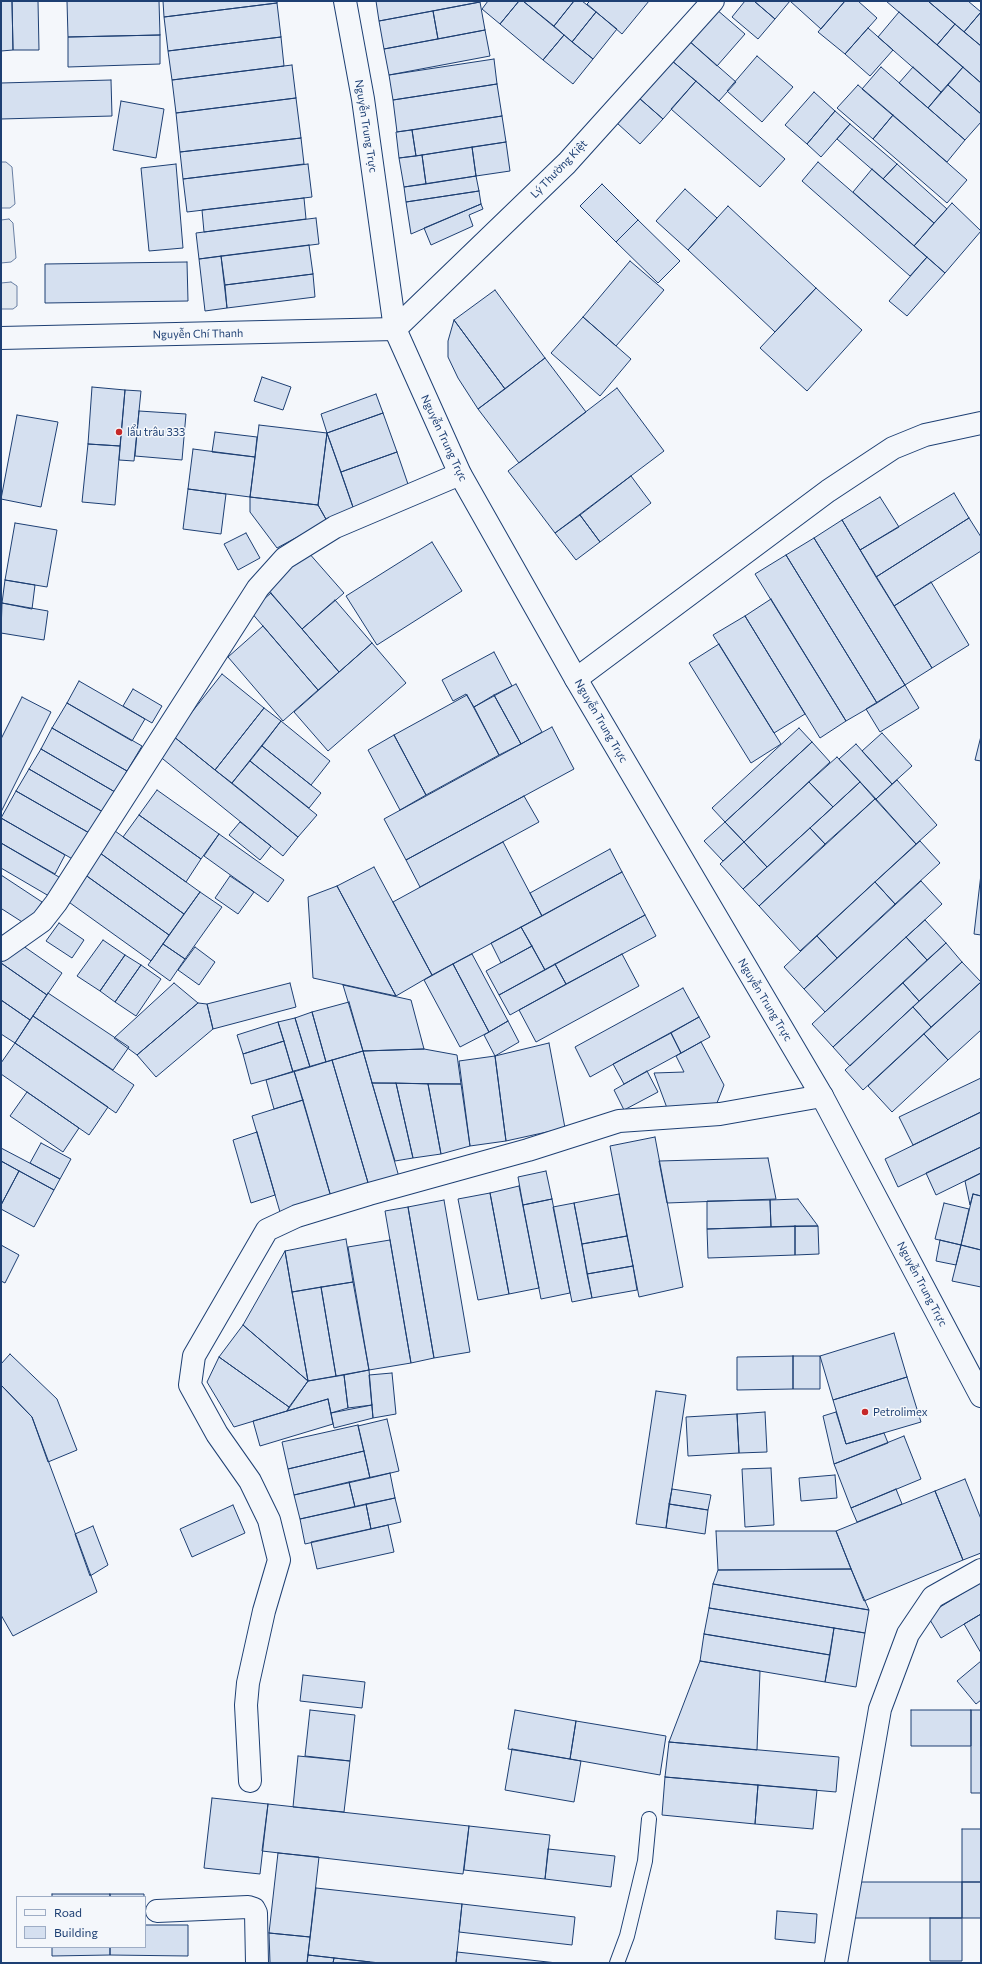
<!DOCTYPE html>
<meta charset="utf-8">
<style>
body{margin:0}
#map{position:relative;width:982px;height:1964px;overflow:hidden;background:#f4f7fb;font-family:Commissioner,sans-serif}
canvas{display:block}
.frame{position:absolute;inset:0;border:2px solid #1d3f73;pointer-events:none}
.legend{position:absolute;left:16px;top:1896px;width:130px;height:52px;box-sizing:border-box;background:#f4f7fb;border:1px solid #9eadc5;margin:0;padding:5px 7px;list-style:none;font-size:12px;color:#1d3f73}
.legend li{display:flex;align-items:center;gap:8px;height:20px}
.legend b{width:20px;border:1px solid #9eadc5}
</style>
<div id="map">
<canvas width="982" height="1964"></canvas>
<div class="frame"></div>
<ul class="legend">
<li><b style="height:5px;background:#f4f7fb"></b>Road</li>
<li><b style="height:11px;background:#d5e0f0"></b>Building</li>
</ul>
</div>
<script>
const c = document.querySelector('canvas').getContext('2d');
c.lineJoin = 'round';
function fillPath(path, color) {
  c.fillStyle = color;
  c.fill(path, 'evenodd');
}
function toPath(rows) {
  const path = new Path2D();
  for (const r of rows) {
    path.moveTo(r[0], r[1]);
    for (let i = 2; i < r.length; i += 2) path.lineTo(r[i], r[i + 1]);
  }
  return path;
}
function strokePath(path, color, width, dash) {
  c.strokeStyle = color;
  c.lineWidth = width;
  c.lineCap = dash ? 'butt' : 'round';
  c.setLineDash(dash || []);
  c.stroke(path);
}
function write(font, color, halo, rows, align = 'center') {
  c.font = font + ' Commissioner,sans-serif';
  c.lineWidth = 3;
  c.setLineDash([]);
  c.textBaseline = 'middle';
  c.strokeStyle = halo;
  c.fillStyle = color;
  for (const [text, x, y, turn = 0] of rows) {
    c.save();
    c.translate(x, y);
    c.rotate((+turn || 0) * Math.PI / 180);
    c.textAlign = isNaN(turn) ? turn : align;
    if (halo) c.strokeText(text, 0, 0);
    c.fillText(text, 0, 0);
    c.restore();
  }
}
const green = toPath([
 [1,162,6,162,12,167,15,204,10,208,1,208,1,162],
 [9,219,13,223,16,258,11,262,1,263,1,220,9,219],
 [11,282,17,286,17,306,13,309,1,309,1,283,11,282]
]);
fillPath(green, '#e3e9f0');
strokePath(green, '#687fa3', 1);
const building = toPath([
 [1,1,12,1,13,50,1,51,1,1],
 [12,1,38,1,39,50,13,50,12,1],
 [67,1,159,1,160,35,68,37,67,1],
 [163,1,277,1,277,3,164,17,163,1],
 [376,1,480,1,480,2,379,21,376,1],
 [488,1,519,1,500,24,482,9,488,1],
 [519,1,523,1,564,35,543,60,500,24,519,1],
 [523,1,574,1,554,26,523,1],
 [574,1,582,1,596,12,572,42,554,26,574,1],
 [590,1,649,1,622,34,587,4,590,1],
 [745,1,754,1,775,19,758,39,732,17,745,1],
 [754,1,790,1,775,19,754,1],
 [790,1,845,1,821,29,790,1],
 [845,1,858,1,877,18,845,54,818,32,845,1],
 [886,1,928,1,955,24,937,45,886,1],
 [928,1,968,1,981,12,964,32,928,1],
 [480,2,485,30,438,39,433,11,480,2],
 [277,3,281,37,168,51,164,17,277,3],
 [716,9,745,34,717,66,688,40,716,9],
 [433,11,438,39,384,49,379,21,433,11],
 [596,12,617,29,593,59,572,42,596,12],
 [899,12,963,67,941,92,878,37,899,12],
 [981,12,981,46,964,32,981,12],
 [955,24,981,46,981,83,937,45,955,24],
 [868,28,893,50,870,76,845,54,868,28],
 [485,30,490,56,389,75,384,49,485,30],
 [160,35,160,64,68,67,68,37,160,35],
 [564,35,593,59,573,84,543,60,564,35],
 [281,37,284,66,172,80,168,51,281,37],
 [688,40,736,82,719,101,671,60,688,40],
 [757,56,793,87,762,122,727,91,757,56],
 [494,59,497,84,393,100,389,75,494,59],
 [671,60,696,81,663,119,639,98,671,60],
 [292,65,296,98,176,113,172,80,292,65],
 [881,67,965,140,947,162,862,89,881,67],
 [913,67,941,92,928,108,899,83,913,67],
 [963,67,981,83,981,114,948,85,963,67],
 [111,80,112,116,1,119,1,83,111,80],
 [696,81,785,159,760,187,671,109,696,81],
 [497,84,502,116,397,132,393,100,497,84],
 [858,85,893,115,873,139,837,108,858,85],
 [948,85,981,114,981,122,965,140,928,108,948,85],
 [814,92,835,111,807,144,785,125,814,92],
 [296,98,301,138,180,152,176,113,296,98],
 [639,98,663,119,640,144,617,123,639,98],
 [121,101,164,109,156,158,113,150,121,101],
 [835,111,850,124,821,157,807,144,835,111],
 [893,115,967,180,947,203,873,139,893,115],
 [502,116,506,142,416,156,412,130,502,116],
 [850,124,897,164,883,179,837,139,850,124],
 [412,130,416,156,399,158,396,132,412,130],
 [301,138,304,164,183,179,180,152,301,138],
 [506,142,510,171,476,176,472,147,506,142],
 [472,147,476,176,426,184,422,155,472,147],
 [422,155,426,184,404,187,399,158,422,155],
 [818,162,927,257,910,276,802,181,818,162],
 [176,164,183,248,149,251,141,168,176,164],
 [308,164,312,197,187,212,183,179,308,164],
 [897,164,947,209,934,223,883,179,897,164],
 [872,169,934,223,914,246,853,192,872,169],
 [476,176,479,191,406,202,404,187,476,176],
 [602,184,638,220,616,242,580,206,602,184],
 [685,189,717,218,688,250,656,221,685,189],
 [479,191,481,204,411,234,406,202,479,191],
 [304,198,306,219,204,232,202,210,304,198],
 [952,203,981,231,945,273,914,246,952,203],
 [481,204,483,209,469,215,473,226,431,245,424,228,481,204],
 [728,206,816,288,775,332,688,250,728,206],
 [316,218,319,244,199,259,196,233,316,218],
 [638,220,680,261,658,283,616,242,638,220],
 [309,245,313,274,225,285,221,256,309,245],
 [221,256,227,308,205,311,199,259,221,256],
 [927,257,945,273,907,316,889,301,927,257],
 [630,261,664,290,616,346,583,317,630,261],
 [187,262,188,301,45,303,45,264,187,262],
 [313,274,315,297,227,308,225,285,313,274],
 [816,288,862,330,807,391,760,348,816,288],
 [495,290,545,358,505,389,454,320,495,290],
 [583,317,631,359,600,396,551,353,583,317],
 [454,320,505,389,478,409,458,378,448,357,448,341,454,320],
 [545,358,586,412,519,463,478,409,545,358],
 [262,377,291,387,283,410,254,401,262,377],
 [92,387,125,390,120,446,88,444,92,387],
 [617,388,664,451,555,533,508,471,617,388],
 [125,390,141,391,134,461,119,460,125,390],
 [376,394,383,413,327,433,321,414,376,394],
 [139,411,186,414,182,460,135,456,139,411],
 [383,413,397,452,341,472,327,433,383,413],
 [17,415,58,422,41,507,1,499,17,415],
 [259,425,327,433,318,505,250,497,259,425],
 [215,432,257,437,255,457,212,452,215,432],
 [327,433,354,510,327,521,318,505,327,433],
 [88,444,120,446,115,505,82,502,88,444],
 [193,449,255,457,250,497,188,489,193,449],
 [397,452,410,490,354,510,341,472,397,452],
 [631,476,651,503,600,542,580,515,631,476],
 [188,489,226,494,221,534,183,529,188,489],
 [954,493,969,518,876,577,860,550,954,493],
 [250,497,318,505,327,521,277,548,250,512,250,497],
 [880,497,899,527,860,550,842,520,880,497],
 [580,515,600,542,576,560,555,533,580,515],
 [969,518,981,537,981,551,894,606,876,577,969,518],
 [842,520,932,668,905,685,814,538,842,520],
 [15,523,57,530,47,587,5,580,15,523],
 [246,533,260,558,238,570,224,544,246,533],
 [814,538,905,685,877,703,786,555,814,538],
 [432,542,462,591,377,645,346,596,432,542],
 [308,552,344,593,302,629,266,588,308,552],
 [786,555,877,703,846,721,755,574,786,555],
 [5,580,35,585,32,609,2,603,5,580],
 [931,582,969,645,932,668,894,606,931,582],
 [271,593,339,672,318,690,250,611,271,593],
 [771,599,846,721,820,738,745,616,771,599],
 [335,600,372,643,339,672,302,629,335,600],
 [2,603,48,611,44,640,1,633,2,603],
 [745,616,805,714,774,733,713,635,745,616],
 [263,626,318,690,283,721,228,657,263,626],
 [372,643,406,683,328,751,294,712,372,643],
 [719,644,781,744,751,763,689,663,719,644],
 [494,652,512,686,474,707,466,694,453,701,442,680,494,652],
 [222,674,264,708,215,770,173,736,222,674],
 [79,681,145,719,132,741,67,703,79,681],
 [516,684,542,732,521,744,494,695,516,684],
 [905,685,919,708,880,732,866,709,905,685],
 [133,689,162,706,152,723,123,706,133,689],
 [467,695,499,755,426,795,394,735,467,695],
 [494,695,521,744,499,755,474,707,494,695],
 [22,697,51,712,1,812,1,739,22,697],
 [67,703,142,746,127,771,52,728,67,703],
 [264,708,281,721,232,783,215,770,264,708],
 [281,721,330,761,311,785,262,746,281,721],
 [552,727,574,769,406,860,384,819,552,727],
 [52,728,127,771,115,792,41,749,52,728],
 [799,728,812,742,725,822,712,808,799,728],
 [882,733,912,766,892,784,862,751,882,733],
 [394,735,426,795,400,810,368,750,394,735],
 [173,736,298,837,283,856,158,755,173,736],
 [981,736,981,761,975,760,981,736],
 [812,742,830,762,744,842,725,822,812,742],
 [856,744,892,784,876,799,839,759,856,744],
 [262,746,321,793,309,808,250,761,262,746],
 [41,749,115,792,103,812,29,769,41,749],
 [837,757,860,782,833,807,809,782,837,757],
 [250,761,317,815,298,837,232,783,250,761],
 [29,769,103,812,91,834,16,791,29,769],
 [897,780,937,825,916,844,876,799,897,780],
 [809,782,833,807,767,867,744,842,809,782],
 [860,782,875,799,825,844,810,828,860,782],
 [157,790,219,834,201,859,139,815,157,790],
 [16,791,91,834,76,861,1,818,16,791],
 [524,796,539,822,420,887,406,860,524,796],
 [875,799,916,844,800,951,759,906,875,799],
 [139,815,201,859,186,882,123,837,139,815],
 [1,818,65,855,55,874,1,843,1,818],
 [240,822,271,846,260,860,229,835,240,822],
 [725,822,744,842,723,861,704,841,725,822],
 [810,828,825,844,759,906,743,889,810,828],
 [115,831,200,892,184,914,100,853,115,831],
 [219,834,284,880,268,902,204,856,219,834],
 [920,841,940,863,895,904,875,882,920,841],
 [503,842,542,916,432,975,393,902,503,842],
 [744,842,767,867,743,889,720,864,744,842],
 [1,843,64,880,54,899,1,868,1,843],
 [610,849,622,872,542,916,530,893,610,849],
 [100,853,184,914,169,935,84,874,100,853],
 [374,867,432,975,396,996,337,886,374,867],
 [622,872,645,915,545,970,521,927,622,872],
 [84,874,169,935,151,961,66,900,84,874],
 [981,874,981,935,974,934,981,874],
 [1,875,42,902,27,925,2,909,1,911,1,875],
 [230,876,254,892,238,914,215,898,230,876],
 [921,881,942,904,825,1012,804,989,921,881],
 [875,882,895,904,837,958,817,936,875,882],
 [337,886,396,996,313,978,308,897,337,886],
 [200,892,222,907,185,959,163,944,200,892],
 [645,915,656,936,566,984,555,964,645,915],
 [925,920,946,943,927,960,906,937,925,920],
 [59,923,84,940,72,958,46,941,59,923],
 [521,927,532,946,501,963,491,943,521,927],
 [817,936,837,958,804,989,784,967,817,936],
 [906,937,927,960,833,1047,812,1024,906,937],
 [103,940,125,955,100,991,77,976,103,940],
 [16,941,62,973,47,995,1,963,16,941],
 [946,943,962,962,919,1001,903,983,946,943],
 [163,944,185,959,170,981,148,965,163,944],
 [532,946,545,970,499,995,486,971,532,946],
 [195,947,215,962,199,985,178,970,195,947],
 [472,954,508,1021,489,1032,453,964,472,954],
 [622,954,639,986,536,1042,519,1010,622,954],
 [125,955,141,965,115,1002,100,991,125,955],
 [962,962,981,982,931,1027,913,1007,962,962],
 [1,963,47,995,30,1020,1,1000,1,963],
 [453,964,489,1032,460,1047,424,980,453,964],
 [555,964,566,984,510,1015,499,995,555,964],
 [141,965,161,979,136,1016,115,1002,141,965],
 [981,982,981,1030,948,1060,924,1034,981,982],
 [174,983,198,1003,137,1055,114,1038,174,983],
 [290,983,296,1007,213,1029,207,1004,290,983],
 [903,983,919,1001,850,1066,833,1047,903,983],
 [343,985,411,1000,424,1049,363,1051,343,985],
 [683,988,699,1017,590,1077,575,1047,683,988],
 [48,993,129,1047,113,1070,33,1016,48,993],
 [1,1000,30,1020,15,1043,1,1034,1,1000],
 [349,1002,363,1051,326,1062,312,1012,349,1002],
 [198,1003,207,1004,213,1029,156,1077,137,1055,198,1003],
 [913,1007,931,1027,863,1090,845,1070,913,1007],
 [312,1012,326,1062,310,1067,295,1018,312,1012],
 [33,1016,134,1085,116,1113,15,1043,33,1016],
 [699,1017,710,1037,681,1053,671,1033,699,1017],
 [295,1018,310,1067,293,1072,278,1022,295,1018],
 [508,1021,519,1042,495,1056,484,1035,508,1021],
 [278,1022,284,1041,243,1054,237,1035,278,1022],
 [671,1033,681,1053,624,1084,613,1064,671,1033],
 [924,1034,948,1060,892,1112,868,1086,924,1034],
 [284,1041,293,1072,251,1084,243,1054,284,1041],
 [701,1042,724,1085,715,1108,667,1108,654,1073,684,1072,676,1056,701,1042],
 [15,1043,108,1107,89,1135,1,1074,1,1063,15,1043],
 [549,1043,565,1128,506,1141,495,1056,549,1043],
 [424,1049,457,1055,461,1084,372,1083,363,1051,424,1049],
 [363,1051,399,1177,369,1186,332,1060,363,1051],
 [495,1056,506,1141,470,1146,459,1061,495,1056],
 [332,1060,369,1186,331,1197,294,1071,332,1060],
 [294,1071,303,1100,274,1109,266,1080,294,1071],
 [647,1071,658,1092,624,1110,614,1090,647,1071],
 [981,1078,981,1112,913,1145,899,1117,981,1078],
 [372,1083,396,1083,413,1158,395,1161,372,1083],
 [396,1083,428,1084,441,1154,413,1158,396,1083],
 [428,1084,461,1084,470,1146,441,1154,428,1084],
 [27,1092,79,1128,63,1152,10,1116,27,1092],
 [303,1100,331,1197,280,1212,252,1116,303,1100],
 [981,1112,981,1147,898,1187,885,1159,981,1112],
 [257,1132,275,1195,251,1203,233,1140,257,1132],
 [655,1137,683,1287,639,1297,610,1146,655,1137],
 [41,1143,71,1159,60,1179,30,1163,41,1143],
 [981,1147,981,1173,936,1195,926,1173,981,1147],
 [1,1148,60,1179,54,1190,1,1161,1,1148],
 [768,1158,776,1199,667,1203,659,1161,768,1158],
 [1,1161,19,1171,1,1205,1,1161],
 [19,1171,54,1190,34,1227,1,1209,1,1205,19,1171],
 [546,1171,552,1199,523,1205,518,1177,546,1171],
 [981,1173,981,1196,973,1194,970,1205,965,1181,981,1173],
 [519,1186,539,1288,509,1294,490,1193,519,1186],
 [490,1193,509,1294,478,1300,458,1199,490,1193],
 [619,1194,627,1236,582,1244,574,1203,619,1194],
 [973,1194,981,1196,981,1250,961,1245,973,1194],
 [552,1199,570,1293,541,1299,523,1205,552,1199],
 [798,1199,818,1226,771,1227,770,1200,798,1199],
 [444,1200,470,1352,434,1358,408,1207,444,1200],
 [770,1200,771,1227,707,1229,707,1201,770,1200],
 [574,1203,592,1298,572,1302,553,1207,574,1203],
 [944,1203,969,1209,961,1245,935,1239,944,1203],
 [408,1207,434,1358,411,1363,385,1211,408,1207],
 [795,1226,818,1226,819,1254,795,1255,795,1226],
 [795,1226,795,1255,708,1258,707,1229,795,1226],
 [627,1236,633,1266,587,1274,582,1244,627,1236],
 [346,1239,353,1282,292,1292,285,1251,346,1239],
 [390,1240,411,1363,369,1370,348,1247,390,1240],
 [940,1240,961,1245,956,1265,936,1261,940,1240],
 [1,1245,19,1255,5,1283,1,1281,1,1245],
 [961,1245,981,1250,981,1287,952,1281,961,1245],
 [285,1251,292,1292,308,1381,243,1325,285,1251],
 [633,1266,637,1290,592,1298,587,1274,633,1266],
 [353,1282,369,1370,336,1376,321,1287,353,1282],
 [321,1287,336,1376,308,1381,292,1292,321,1287],
 [243,1325,308,1381,289,1407,219,1357,243,1325],
 [894,1333,907,1377,833,1400,820,1356,894,1333],
 [10,1354,57,1399,77,1450,48,1462,32,1417,1,1385,1,1364,10,1354],
 [793,1356,793,1389,737,1390,737,1357,793,1356],
 [793,1356,820,1356,820,1389,793,1389,793,1356],
 [219,1357,289,1407,287,1411,234,1427,207,1382,219,1357],
 [369,1370,372,1405,348,1408,344,1375,369,1370],
 [392,1373,396,1414,373,1418,369,1375,392,1373],
 [344,1375,348,1408,331,1413,328,1399,287,1411,308,1381,344,1375],
 [907,1377,921,1422,846,1444,833,1400,907,1377],
 [1,1385,32,1417,97,1592,13,1636,1,1615,1,1385],
 [656,1391,686,1395,666,1528,636,1524,656,1391],
 [328,1399,333,1424,260,1446,253,1421,328,1399],
 [372,1405,373,1418,334,1428,331,1413,372,1405],
 [765,1412,767,1452,739,1453,737,1414,765,1412],
 [836,1412,846,1444,884,1433,888,1443,834,1464,823,1416,836,1412],
 [737,1414,739,1453,688,1456,686,1417,737,1414],
 [387,1419,399,1471,370,1478,358,1426,387,1419],
 [358,1425,364,1451,288,1469,282,1442,358,1425],
 [904,1436,921,1479,851,1508,834,1464,904,1436],
 [364,1451,370,1478,294,1495,288,1469,364,1451],
 [771,1468,774,1525,745,1527,742,1469,771,1468],
 [390,1473,395,1498,355,1507,349,1482,390,1473],
 [835,1475,837,1498,801,1501,799,1478,835,1475],
 [965,1479,981,1519,981,1553,963,1560,935,1491,965,1479],
 [349,1482,355,1507,300,1519,294,1495,349,1482],
 [672,1489,711,1495,708,1510,669,1504,672,1489],
 [896,1489,902,1504,857,1522,851,1508,896,1489],
 [935,1491,963,1560,864,1601,836,1531,935,1491],
 [395,1498,401,1522,371,1529,366,1504,395,1498],
 [366,1504,371,1529,305,1544,300,1519,366,1504],
 [669,1504,708,1510,705,1534,666,1528,669,1504],
 [233,1505,245,1533,192,1557,180,1529,233,1505],
 [388,1525,394,1552,317,1569,311,1542,388,1525],
 [93,1526,108,1565,90,1576,75,1534,93,1526],
 [716,1531,836,1531,851,1569,718,1570,716,1531],
 [851,1569,869,1610,713,1584,718,1570,851,1569],
 [981,1582,981,1614,941,1638,927,1615,981,1582],
 [713,1584,869,1610,865,1633,709,1608,713,1584],
 [709,1608,834,1628,830,1655,704,1634,709,1608],
 [981,1614,981,1653,964,1624,981,1614],
 [834,1628,865,1633,856,1687,825,1682,834,1628],
 [704,1634,830,1655,825,1682,700,1661,704,1634],
 [700,1661,760,1671,757,1750,669,1742,700,1661],
 [981,1661,981,1700,976,1704,957,1681,981,1661],
 [303,1675,365,1682,362,1708,300,1701,303,1675],
 [310,1710,355,1715,350,1761,305,1756,310,1710],
 [515,1710,576,1721,570,1759,508,1749,515,1710],
 [911,1710,971,1710,971,1746,911,1746,911,1710],
 [971,1710,981,1710,981,1793,971,1793,971,1710],
 [576,1721,666,1736,660,1775,570,1759,576,1721],
 [669,1742,839,1757,836,1792,665,1777,669,1742],
 [512,1749,581,1761,574,1802,505,1790,512,1749],
 [298,1756,350,1761,344,1812,293,1807,298,1756],
 [665,1777,758,1785,755,1824,662,1815,665,1777],
 [758,1785,817,1790,813,1829,755,1824,758,1785],
 [212,1798,268,1804,260,1874,204,1868,212,1798],
 [268,1804,469,1826,463,1874,262,1851,268,1804],
 [469,1826,550,1835,545,1879,464,1870,469,1826],
 [962,1829,981,1829,981,1882,962,1882,962,1829],
 [548,1849,615,1856,611,1887,545,1879,548,1849],
 [278,1853,319,1857,310,1937,269,1933,278,1853],
 [852,1882,962,1882,962,1918,852,1918,852,1882],
 [962,1882,981,1882,981,1918,962,1918,962,1882],
 [316,1888,462,1904,456,1963,380,1963,308,1955,316,1888],
 [52,1894,110,1894,110,1897,52,1897,52,1894],
 [110,1894,144,1894,144,1897,110,1897,110,1894],
 [462,1904,575,1917,572,1945,459,1932,462,1904],
 [777,1911,817,1914,815,1943,775,1939,777,1911],
 [930,1918,962,1918,962,1961,930,1961,930,1918],
 [145,1925,188,1925,188,1956,110,1955,110,1947,145,1947,145,1925],
 [269,1933,310,1937,307,1963,270,1963,269,1933],
 [52,1947,110,1947,110,1955,52,1956,52,1947],
 [457,1952,557,1963,456,1963,457,1952],
 [308,1955,334,1958,333,1963,307,1963,308,1955],
 [334,1958,370,1962,370,1963,333,1963,334,1958]
]);
fillPath(building, '#d5e0f0');
strokePath(building, '#1d3f73', 1);
const lane = toPath([
 [617,1963,627,1936,645,1861,649,1819]
]);
const street = toPath([
 [1,338,395,329],
 [576,679,828,491,893,448,925,435,981,423],
 [1,950,42,921,56,903,258,588,285,558,335,527,460,474],
 [250,1781,246,1705,248,1683,264,1611,279,1560,269,1520,250,1481,217,1434,190,1385,194,1356,267,1230,297,1216,369,1194,528,1150,619,1121,720,1114,822,1096],
 [157,1911,248,1907,254,1909,256,1913,257,1963],
 [836,1963,880,1709,908,1634,933,1597,981,1570]
]);
const secondary = toPath([
 [395,329,567,163,713,1]
]);
const primary = toPath([
 [345,1,363,99,395,329,460,474,576,679,822,1096,981,1396]
]);
strokePath(lane, '#1d3f73', 16);
strokePath(street, '#1d3f73', 24);
strokePath(secondary, '#1d3f73', 24);
strokePath(primary, '#1d3f73', 24);
strokePath(lane, '#f4f7fb', 14);
strokePath(street, '#f4f7fb', 22);
strokePath(secondary, '#f4f7fb', 22);
strokePath(primary, '#f4f7fb', 22);
for (const [x, y, r, color] of [
 [119,432,4,"#c62828"],
 [865,1412,4,"#c62828"]
]) {
  const dot = new Path2D();
  dot.arc(x, y, r, 0, 2 * Math.PI);
  c.fillStyle = color;
  c.fill(dot);
  strokePath(dot, '#f4f7fb', 1.5);
}
write('11px', '#1d3f73', '#f4f7fb', [
 ["Nguyễn Trung Trực",366,126,81],
 ["Lý Thường Kiệt",559,169,-46],
 ["Nguyễn Chí Thanh",198,334,-1],
 ["Nguyễn Trung Trực",444,438,65],
 ["Nguyễn Trung Trực",601,721,60],
 ["Nguyễn Trung Trực",765,1000,59],
 ["Nguyễn Trung Trực",922,1284,62]
]);
write('11px', '#1d3f73', '#f4f7fb', [
 ["lẩu trâu 333",127,432],
 ["Petrolimex",873,1412]
], 'left');
</script>
